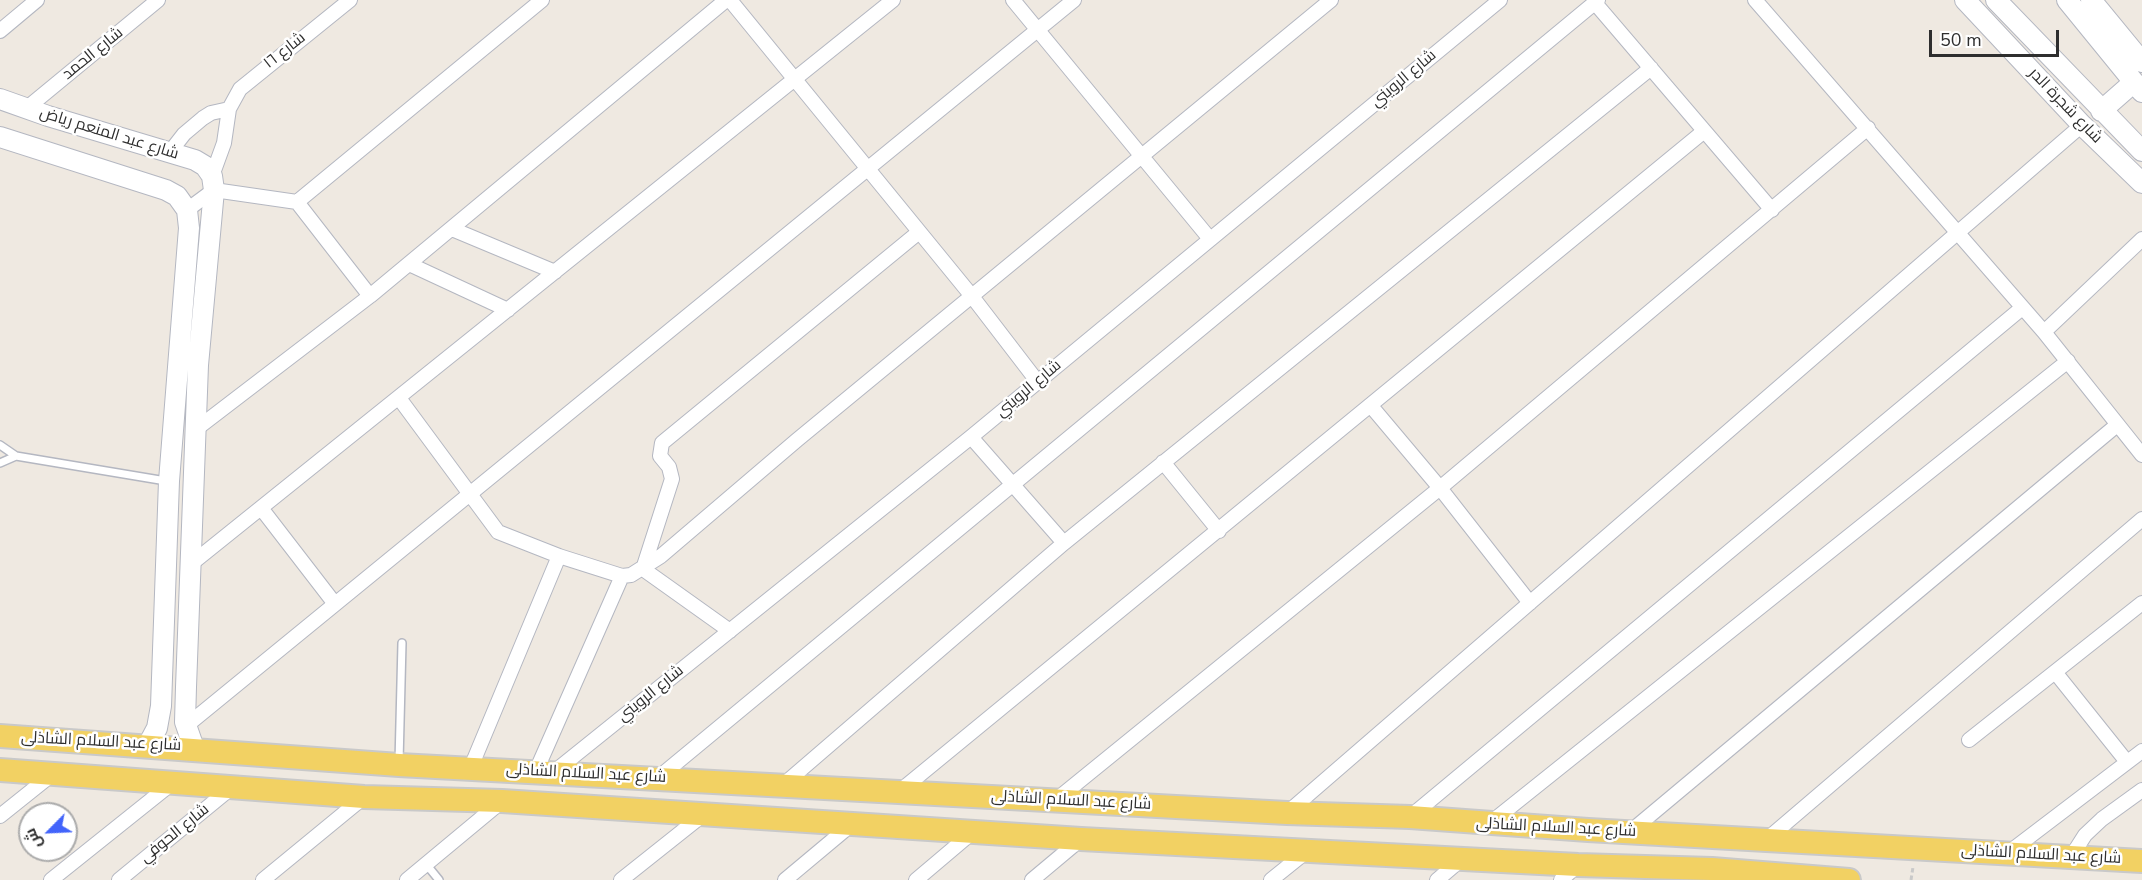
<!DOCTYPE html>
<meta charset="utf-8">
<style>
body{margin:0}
#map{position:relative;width:2142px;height:880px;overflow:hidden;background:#efe9e1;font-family:"Nunito Sans",Cairo,sans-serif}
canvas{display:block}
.north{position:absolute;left:18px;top:802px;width:60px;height:60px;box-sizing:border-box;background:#fff;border:2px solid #ababab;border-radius:50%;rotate:246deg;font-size:16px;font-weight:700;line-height:24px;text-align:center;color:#2e2e2e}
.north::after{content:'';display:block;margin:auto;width:21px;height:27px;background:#4264fb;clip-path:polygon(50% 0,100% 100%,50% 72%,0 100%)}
.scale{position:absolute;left:1929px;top:30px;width:130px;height:27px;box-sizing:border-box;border:3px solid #2e2e2e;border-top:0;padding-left:8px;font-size:18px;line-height:21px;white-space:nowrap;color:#2e2e2e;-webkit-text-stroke:4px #fff;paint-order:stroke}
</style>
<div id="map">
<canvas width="2142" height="880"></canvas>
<div class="north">ش</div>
<div class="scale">50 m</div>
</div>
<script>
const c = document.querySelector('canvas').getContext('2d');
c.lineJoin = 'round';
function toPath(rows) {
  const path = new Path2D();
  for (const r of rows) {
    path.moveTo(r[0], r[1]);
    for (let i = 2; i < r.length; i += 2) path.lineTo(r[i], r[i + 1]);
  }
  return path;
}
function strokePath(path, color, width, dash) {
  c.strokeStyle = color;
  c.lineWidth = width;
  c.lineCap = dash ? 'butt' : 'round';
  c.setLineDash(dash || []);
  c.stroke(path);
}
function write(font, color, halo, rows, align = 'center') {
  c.font = font + ' "Nunito Sans",Cairo,sans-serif';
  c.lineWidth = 5;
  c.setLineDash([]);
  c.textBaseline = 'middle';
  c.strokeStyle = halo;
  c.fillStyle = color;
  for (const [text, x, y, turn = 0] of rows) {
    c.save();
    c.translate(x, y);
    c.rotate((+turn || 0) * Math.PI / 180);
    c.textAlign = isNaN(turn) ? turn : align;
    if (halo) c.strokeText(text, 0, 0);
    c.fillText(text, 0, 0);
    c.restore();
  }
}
const lane = toPath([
 [0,445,16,456,166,481],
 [0,463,16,456],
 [399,762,402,643],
 [426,864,439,880]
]);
const street = toPath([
 [730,0,971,295,1037,381],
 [1013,0,1210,239],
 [1755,0,2044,332,2142,455],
 [1595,3,1772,210],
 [0,31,37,0],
 [27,108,158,0],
 [170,152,184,134,203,118,211,113,229,109],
 [212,176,224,143,229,109,240,89,350,0],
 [297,202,542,0],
 [187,210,214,190,297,202,370,296],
 [452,229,555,272],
 [409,264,508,310],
 [2044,332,2142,239],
 [399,398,498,532,559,556,622,576,631,575,661,556,797,440,1331,0],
 [1371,406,1440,488,1530,603],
 [195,430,370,296,726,0],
 [971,437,1064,543],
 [1163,462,1219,531],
 [261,508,335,604],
 [191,564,893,0],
 [730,631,643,569,672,479,669,467,660,456,662,443,919,232],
 [2055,672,2127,762],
 [186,726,1074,0],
 [1969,740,2142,603],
 [471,767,559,556],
 [536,771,622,576],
 [554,772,971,437,1500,0],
 [658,778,1598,0],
 [783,785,1064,543,1651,68],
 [900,791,1703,132],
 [1056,800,1440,488,1868,128],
 [1287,813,2082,125],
 [0,816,50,776],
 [1410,817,2022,308],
 [1489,824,2068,361],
 [1630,832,2117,425],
 [1766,840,2142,519],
 [2008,853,2142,751],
 [2071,857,2085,835,2102,819,2142,790],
 [51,880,171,784],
 [119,880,231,788],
 [263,880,364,797],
 [407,880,502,801],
 [621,880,704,814],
 [785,880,852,824],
 [916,880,974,831],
 [1032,880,1081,839],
 [1271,880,1307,851],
 [1437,880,1463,858],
 [1561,880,1578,865]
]);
const secondary = toPath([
 [1965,0,2082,125,2142,183],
 [1996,0,2142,151],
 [2067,0,2142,92],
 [2091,0,2142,62],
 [0,99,48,116,195,160,205,166,212,176,214,190,198,365,186,687,185,722,194,748],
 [2101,111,2134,82],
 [0,137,166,190,177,196,187,210,189,228,169,481,161,706,157,728,148,745]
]);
const primary = toPath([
 [0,736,399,765,1287,813,1410,817,1588,830,2142,861],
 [0,770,364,797,502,801,1081,839,1578,865,1712,869,1849,880]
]);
strokePath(lane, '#b4b7c1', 10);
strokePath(street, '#b4b7c1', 16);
strokePath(secondary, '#b4b7c1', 22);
strokePath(primary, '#c9c9c9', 26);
strokePath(toPath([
 [1911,880,1913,867]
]), '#c9c9c9', 3, [4.5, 3]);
strokePath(lane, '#fff', 7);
strokePath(street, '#fff', 14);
strokePath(secondary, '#fff', 20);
strokePath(primary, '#f2d163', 22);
write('16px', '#2e2e2e', '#fff', [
 ["شارع ١٦",285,51,-38],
 ["شارع الحمد",93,54,-39],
 ["شارع الرويني",1404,79,-40],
 ["شارع شجرة الدر",2065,106,46],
 ["شارع عبد المنعم رياض",109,134,17],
 ["شارع الرويني",1029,389,-40],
 ["شارع الرويني",651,694,-39],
 ["شارع عبد السلام الشاذلى",101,742,3],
 ["شارع عبد السلام الشاذلى",586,774,3],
 ["شارع عبد السلام الشاذلى",1071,801,3],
 ["شارع عبد السلام الشاذلى",1556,828,3],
 ["شارع الحوفي",175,834,-39],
 ["شارع عبد السلام الشاذلى",2041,855,3]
]);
</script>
